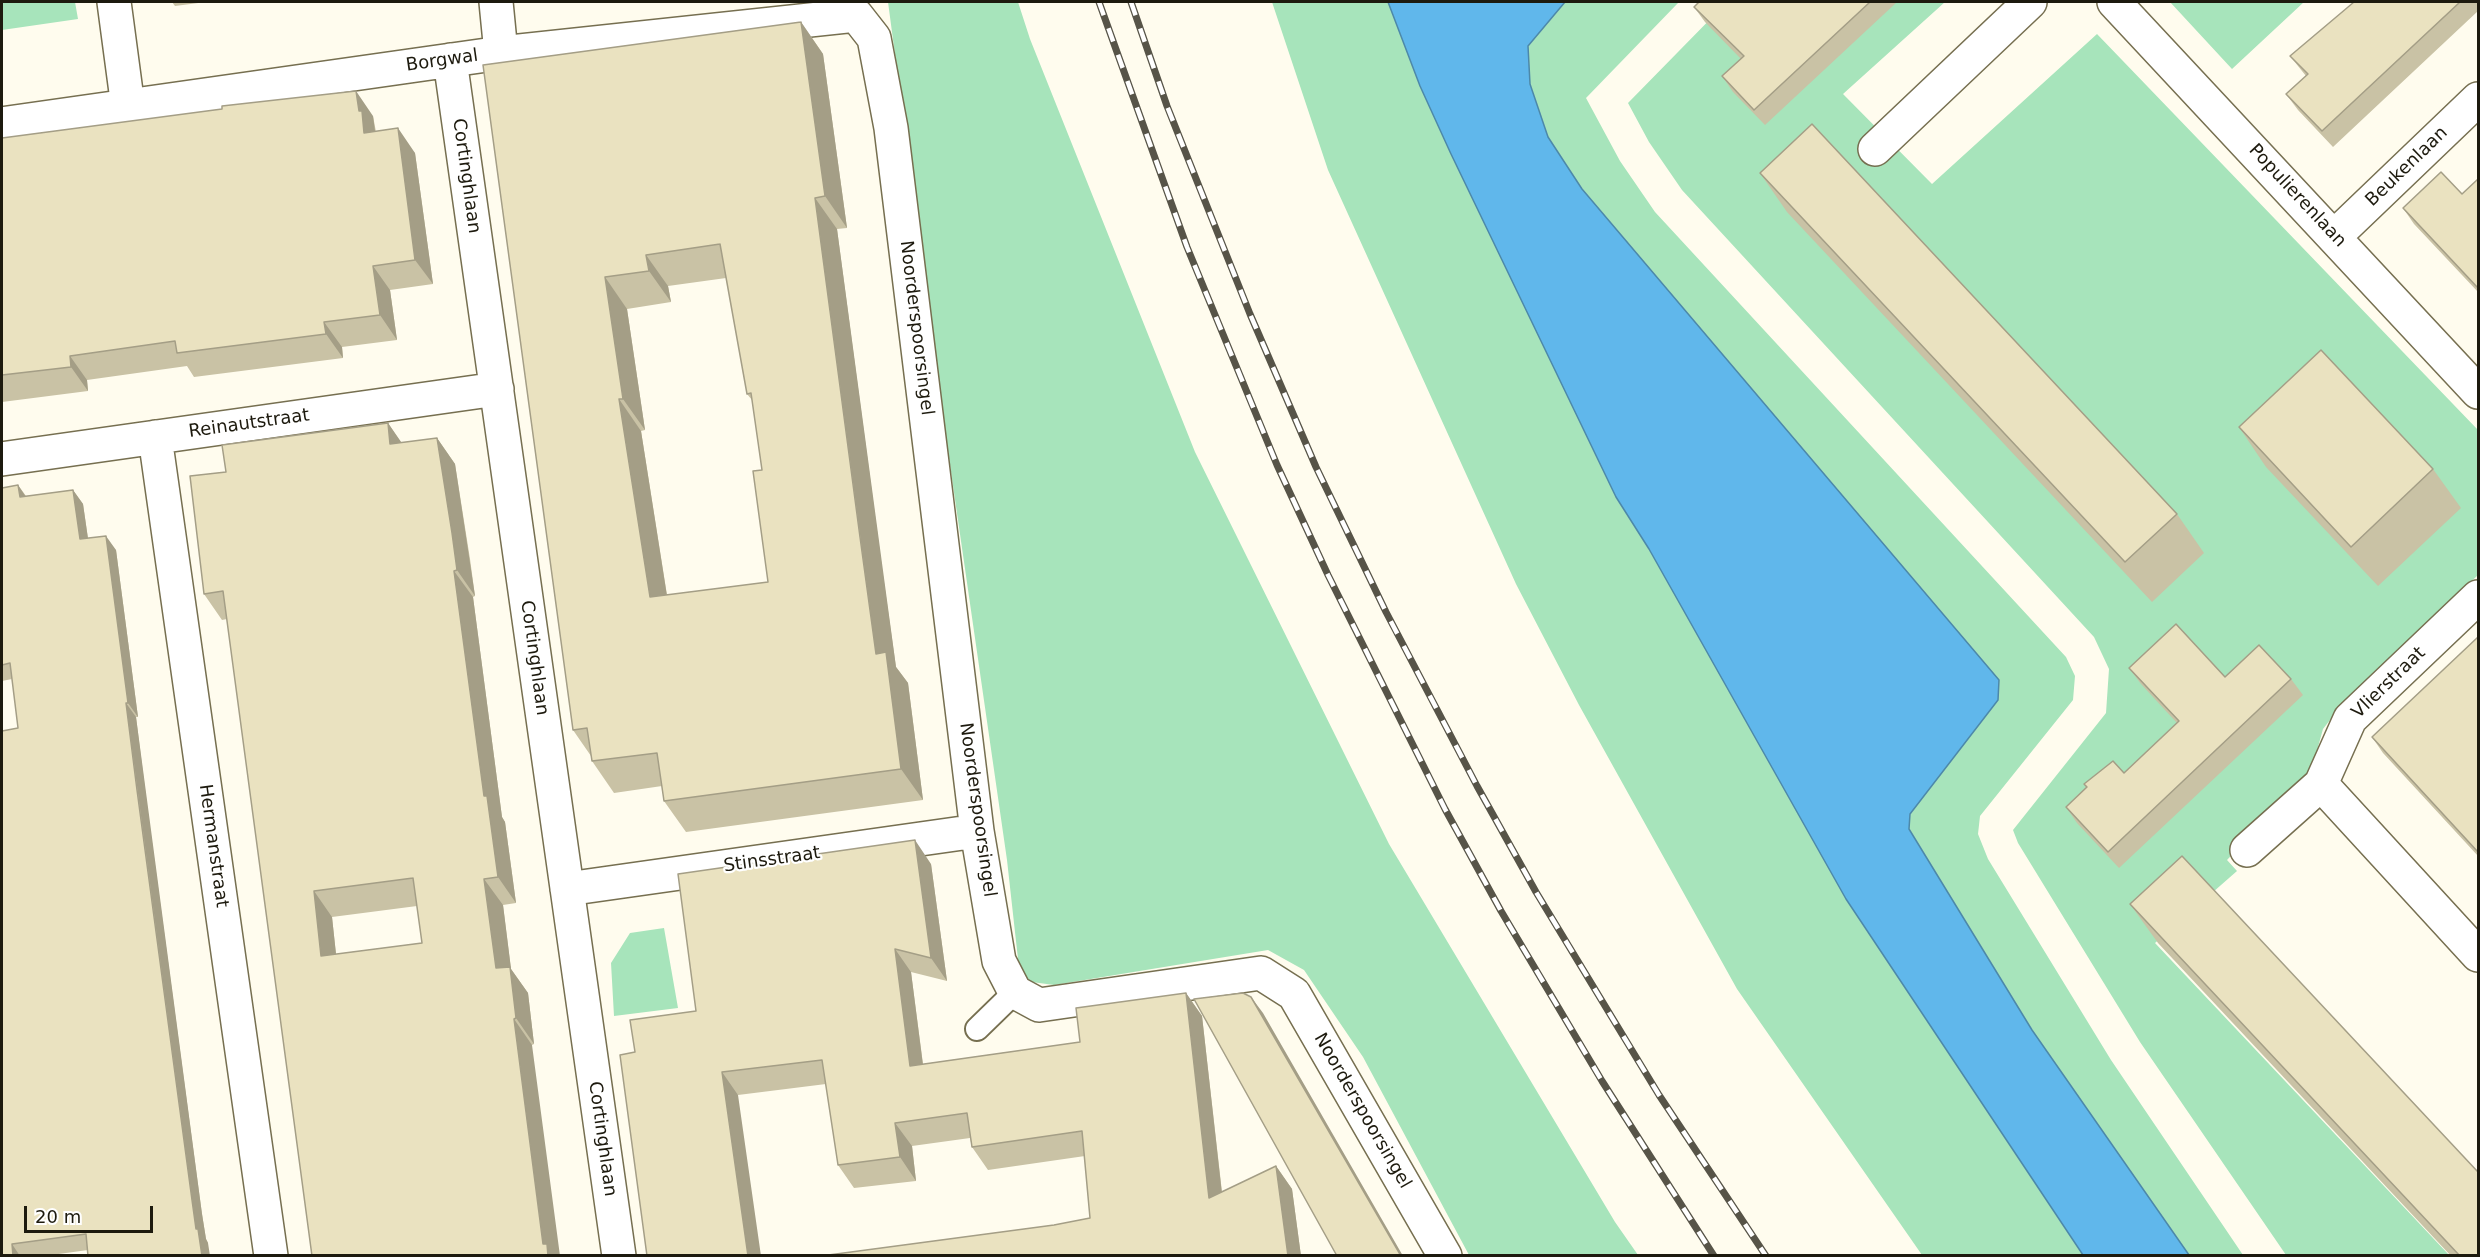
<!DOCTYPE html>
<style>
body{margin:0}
#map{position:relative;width:2480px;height:1257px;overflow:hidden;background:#fffcee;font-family:"DejaVu Sans",sans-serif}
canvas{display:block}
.frame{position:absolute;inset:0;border:3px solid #1d1a0e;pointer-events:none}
.scale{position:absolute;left:24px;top:1206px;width:129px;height:27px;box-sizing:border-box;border:3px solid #1d1a0e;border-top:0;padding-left:8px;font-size:18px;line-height:21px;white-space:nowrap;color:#1d1a0e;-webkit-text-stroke:4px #fff;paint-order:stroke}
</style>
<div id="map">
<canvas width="2480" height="1257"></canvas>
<div class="frame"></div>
<div class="scale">20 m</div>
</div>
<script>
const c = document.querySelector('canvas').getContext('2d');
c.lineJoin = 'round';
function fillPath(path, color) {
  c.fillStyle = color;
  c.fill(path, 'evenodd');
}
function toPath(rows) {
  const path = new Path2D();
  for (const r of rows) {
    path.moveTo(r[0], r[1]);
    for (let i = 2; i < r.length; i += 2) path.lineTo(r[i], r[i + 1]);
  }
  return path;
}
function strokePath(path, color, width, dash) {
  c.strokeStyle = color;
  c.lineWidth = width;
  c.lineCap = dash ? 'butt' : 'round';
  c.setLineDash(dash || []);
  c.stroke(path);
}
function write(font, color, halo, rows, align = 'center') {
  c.font = font + ' "DejaVu Sans",sans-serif';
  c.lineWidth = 4.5;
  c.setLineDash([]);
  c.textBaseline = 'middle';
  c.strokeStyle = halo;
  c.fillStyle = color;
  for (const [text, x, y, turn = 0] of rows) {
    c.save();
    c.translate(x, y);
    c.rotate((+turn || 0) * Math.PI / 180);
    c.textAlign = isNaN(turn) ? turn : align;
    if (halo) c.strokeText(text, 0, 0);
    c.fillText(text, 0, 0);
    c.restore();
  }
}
fillPath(toPath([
 [2,2,75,2,78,19,2,30],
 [888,2,1018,2,1030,39,1195,452,1389,844,1615,1222,1638,1255,1469,1255,1363,1057,1304,970,1268,950,1054,985,1032,982,1022,976,1019,968,1007,860,946,437],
 [1272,2,1388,2,1420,86,1616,497,1649,549,1846,899,2083,1255,1922,1255,1737,989,1579,705,1516,584,1328,170],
 [1565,2,1679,2,1586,98,1620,161,1655,212,2066,657,2075,676,2073,700,1980,816,1978,834,1988,859,2111,1060,2243,1255,2189,1255,2032,1030,1909,829,1910,814,1998,700,1998,680,1582,189,1548,137,1530,84,1528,46],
 [1727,2,1945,2,1843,94,1932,184,2097,34,2478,430,2478,575,2340,707,2323,729,2311,772,2227,860,2237,871,2155,943,2449,1255,2286,1255,2140,1042,2018,843,2013,830,2106,713,2109,669,2094,637,1682,190,1649,142,1628,103],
 [2170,2,2304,2,2232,69],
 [664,928,678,1008,614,1016,611,963,630,933]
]), '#a7e4bb');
const water = toPath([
 [1388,2,1565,2,1528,46,1530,84,1548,137,1582,189,1999,680,1998,700,1910,814,1909,829,2032,1030,2189,1255,2083,1255,1846,899,1649,549,1616,497,1451,154,1420,86,1388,2]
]);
fillPath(water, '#60b7eb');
strokePath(water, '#4c88a9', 1.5);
const service = toPath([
 [977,1029,1015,992]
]);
const minor = toPath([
 [114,2,128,107],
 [496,2,501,53],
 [2114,2,2478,392],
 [450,60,619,1256],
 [2,124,501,53,856,15,874,38,891,128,977,831,999,961,1015,992,1039,1005,1261,973,1294,994,1445,1256],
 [1875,149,2030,2],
 [2335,236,2478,99],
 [155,437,271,1256],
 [2,459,497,389],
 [2321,784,2478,955],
 [2247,850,2321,784,2350,719,2478,597],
 [567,889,977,831]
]);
strokePath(service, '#766f50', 26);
strokePath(minor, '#766f50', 36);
strokePath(service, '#fff', 22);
strokePath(minor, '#fff', 33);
const rail = toPath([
 [1099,2,1187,247,1277,465,1328,575,1445,809,1501,911,1602,1081,1714,1256],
 [1131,2,1167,106,1250,314,1316,467,1386,612,1477,786,1536,892,1659,1095,1766,1256]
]);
strokePath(rail, '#575448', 7);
strokePath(rail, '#fff', 4.5, [14]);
fillPath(toPath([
 [172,2,206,2,175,6],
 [1699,2,1897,2,1765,125,1733,92,1722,76,1741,59,1705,22,1694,7],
 [2354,2,2478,2,2478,11,2333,147,2298,110,2286,94,2306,76,2290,56],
 [801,22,823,54,847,228,837,229,882,568,896,667,908,683,923,800,686,832,664,801,662,786,614,793,592,761,591,756,573,730,483,65],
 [726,278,747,394,752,400,762,470,768,582,667,595,641,431,645,430,627,309,671,302,668,286],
 [373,116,376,132,415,153,433,284,390,290,397,340,342,347,343,358,194,377,187,366,87,380,88,391,2,402,2,138],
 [1760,173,2177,514,2204,553,2152,602,1787,212],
 [2478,179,2478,292,2414,224,2403,208,2462,194],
 [388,423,401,443,437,438,455,464,470,559,475,596,473,597,502,817,505,822,516,903,503,905,511,969,528,993,534,1044,532,1045,312,1256,227,619,222,620,204,594,226,472],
 [417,906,422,943,336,954,332,917],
 [2239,427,2433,469,2461,508,2378,586,2266,467],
 [18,485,26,496,73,490,83,504,88,538,116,550,138,717,136,717,147,805,202,1214,206,1239,208,1243,88,1250,44,1256,2,1256,18,728,12,679,2,681,2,488],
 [2478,637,2478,856,2383,753,2372,737],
 [2129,668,2225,677,2291,679,2303,695,2119,868,2077,823,2066,807,2086,787,2084,784,2124,773,2177,723,2141,684],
 [931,864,947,981,911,972,923,1064,1080,1042,1186,993,1202,1016,1222,1192,1276,1166,1292,1189,1301,1256,821,1256,1054,1225,1090,1218,1085,1156,988,1170,972,1147,970,1138,912,1146,916,1181,854,1188,838,1165,826,1084,738,1095,635,1052,696,1011],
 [2130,904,2478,1256,2451,1256,2158,943]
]), '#c9c2a5');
fillPath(toPath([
 [801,22,823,54,847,228,825,196],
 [356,91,373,116,375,131,379,136,364,133,359,111],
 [398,128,415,153,433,284,415,260],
 [815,198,837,229,896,667,908,683,923,800,901,769,876,654],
 [646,255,668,286,671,302,649,271],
 [373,266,390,290,397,340,380,315],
 [605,277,627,309,645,430,623,399],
 [324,322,342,347,343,358,326,334],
 [70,356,87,380,88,391,71,367],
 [619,399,641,431,672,628,650,597],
 [388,423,406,449,390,444],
 [437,438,455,464,475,596,457,570],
 [18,485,28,500,20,497],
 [73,490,83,504,90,553,80,539],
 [106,536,116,550,138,717,128,703],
 [454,571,473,597,502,817,505,822,516,903,498,877,484,796],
 [126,703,136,717,202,1214,206,1239,208,1243,210,1256,202,1256,196,1229],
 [915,840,931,864,947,981,931,958],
 [484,879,503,905,511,969,528,993,534,1044,516,1018,496,968],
 [314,891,332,917,339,982,321,956],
 [895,949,911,972,926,1089,910,1066],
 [1186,993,1202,1016,1225,1221,1209,1198],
 [1251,997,1263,1013,1403,1256,1401,1256],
 [514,1019,532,1045,560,1256,548,1256,543,1244],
 [722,1072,738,1095,761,1256,748,1256],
 [895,1123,912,1146,916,1181,900,1157],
 [1276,1166,1292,1189,1301,1256,1288,1256],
 [12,1244,20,1256,13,1256]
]), '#a49e86');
const building = toPath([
 [1699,2,1870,2,1754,110,1722,76,1744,56,1694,7,1699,2],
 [2354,2,2460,2,2322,131,2286,94,2308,74,2290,56,2354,2],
 [801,22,825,196,815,198,860,537,876,654,886,652,901,769,664,801,657,753,592,761,587,728,573,730,483,65,801,22],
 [720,244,747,394,751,393,762,470,753,471,768,582,650,597,619,399,623,399,605,277,649,271,646,255,720,244],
 [356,91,359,111,362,111,364,133,398,128,415,260,373,266,380,315,324,322,326,334,177,353,175,341,70,356,71,367,2,375,2,138,222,109,222,106,356,91],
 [1812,124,2177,514,2125,562,1760,173,1812,124],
 [2441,172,2462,194,2478,179,2478,288,2403,208,2441,172],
 [2321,350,2433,469,2351,547,2239,427,2321,350],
 [388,423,390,444,437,438,452,533,457,570,454,571,484,796,487,796,498,877,484,879,496,968,510,967,516,1018,514,1019,543,1244,547,1244,548,1256,312,1256,223,591,204,594,190,476,226,472,222,445,388,423],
 [413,878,422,943,321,956,314,891,413,878],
 [18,485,20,497,73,490,80,539,106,536,128,703,126,703,137,790,192,1200,196,1229,198,1229,202,1256,88,1256,86,1234,12,1244,13,1256,2,1256,2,731,18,728,10,663,2,665,2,488,18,485],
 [2176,624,2225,677,2259,645,2291,679,2108,852,2066,807,2087,787,2084,784,2113,761,2124,773,2179,721,2129,668,2176,624],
 [2478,637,2478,852,2372,737,2478,637],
 [915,840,931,958,895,949,910,1066,1080,1042,1076,1008,1186,993,1209,1198,1276,1166,1288,1256,821,1256,1054,1225,1090,1218,1082,1131,972,1147,967,1113,895,1123,900,1157,838,1165,822,1060,722,1072,748,1256,647,1256,620,1055,635,1052,630,1020,696,1011,678,874,915,840],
 [2182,856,2478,1172,2478,1256,2460,1256,2130,904,2182,856],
 [1243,993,1251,997,1401,1256,1337,1256,1194,999,1243,993]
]);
fillPath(building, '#eae2c0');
strokePath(building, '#a49e86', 1.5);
write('18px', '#1d1a0e', '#fff', [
 ["Borgwal",442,61,-8],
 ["Beukenlaan",2407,167,-44],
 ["Cortinghlaan",466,176,82],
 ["Populierenlaan",2297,196,47],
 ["Noorderspoorsingel",916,328,83],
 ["Reinautstraat",249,424,-8],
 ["Cortinghlaan",534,658,82],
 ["Vlierstraat",2389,683,-44],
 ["Noorderspoorsingel",977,810,82],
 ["Hermanstraat",213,846,82],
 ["Stinsstraat",772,860,-8],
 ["Noorderspoorsingel",1362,1111,60],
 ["Cortinghlaan",602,1139,82]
]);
</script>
